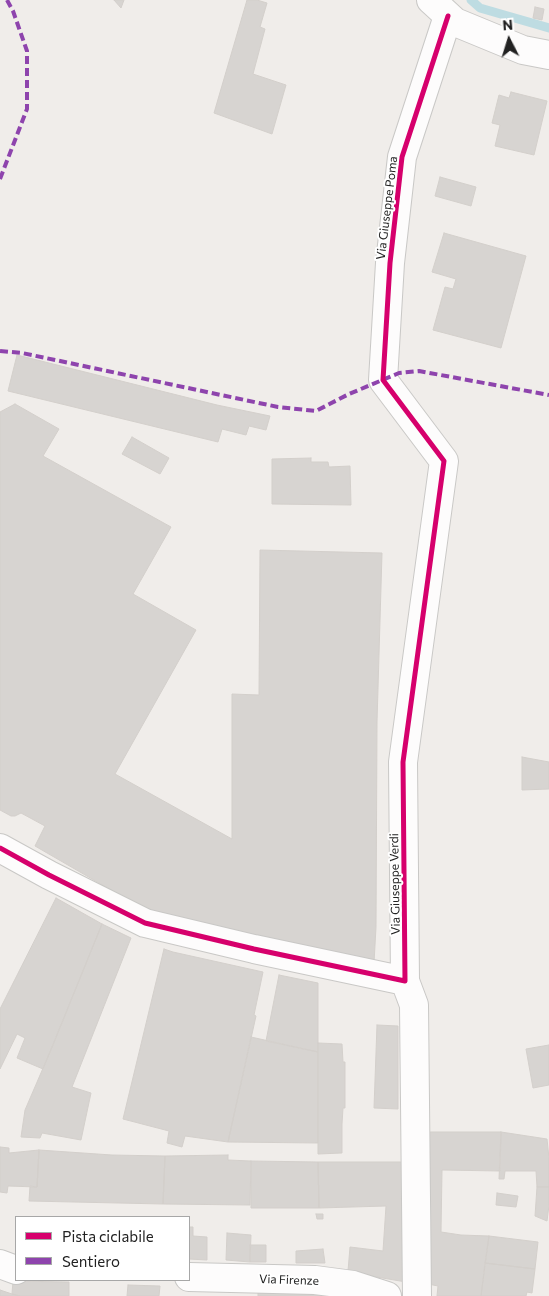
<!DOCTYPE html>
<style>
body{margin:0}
#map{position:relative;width:549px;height:1296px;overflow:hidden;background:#f0edea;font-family:Commissioner,sans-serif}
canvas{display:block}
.legend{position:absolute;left:15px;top:1216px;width:175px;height:65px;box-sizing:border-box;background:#fff;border:1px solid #a7a7a7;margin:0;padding:6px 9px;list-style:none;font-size:15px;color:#222}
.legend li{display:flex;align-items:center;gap:10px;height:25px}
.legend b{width:25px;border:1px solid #a7a7a7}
.north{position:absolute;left:484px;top:15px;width:50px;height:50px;-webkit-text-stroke:4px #fff;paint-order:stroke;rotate:355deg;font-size:14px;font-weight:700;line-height:20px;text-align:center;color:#222}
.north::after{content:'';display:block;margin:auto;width:18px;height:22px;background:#222;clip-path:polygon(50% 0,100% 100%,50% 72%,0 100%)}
</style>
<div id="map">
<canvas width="549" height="1296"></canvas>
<ul class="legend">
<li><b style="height:6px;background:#d6006c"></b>Pista ciclabile</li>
<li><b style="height:6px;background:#8e44ad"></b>Sentiero</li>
</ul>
<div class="north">N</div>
</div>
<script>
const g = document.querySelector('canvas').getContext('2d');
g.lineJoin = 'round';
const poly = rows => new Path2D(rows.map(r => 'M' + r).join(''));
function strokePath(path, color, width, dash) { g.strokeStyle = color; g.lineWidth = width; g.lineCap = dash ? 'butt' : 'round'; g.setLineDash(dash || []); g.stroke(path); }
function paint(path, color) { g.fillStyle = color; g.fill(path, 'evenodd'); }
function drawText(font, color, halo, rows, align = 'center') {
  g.font = font + ' Commissioner,sans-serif'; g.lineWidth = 4; g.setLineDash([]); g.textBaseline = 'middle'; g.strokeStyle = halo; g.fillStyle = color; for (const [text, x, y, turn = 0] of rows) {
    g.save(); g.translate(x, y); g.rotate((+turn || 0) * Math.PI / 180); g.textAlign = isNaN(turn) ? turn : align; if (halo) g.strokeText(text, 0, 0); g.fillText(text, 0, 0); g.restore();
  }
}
strokePath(poly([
 [471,0,480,8,549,28]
]), '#bedce2', 9);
const building = poly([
 [114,0,124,0,121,8,114,0],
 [247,0,257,0,267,3,260,27,265,29,253,74,286,85,272,134,214,113,247,0],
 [535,7,544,9,542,20,533,18,535,7],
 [511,92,547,101,534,155,495,146,500,125,492,123,499,95,509,98,511,92],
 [440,177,476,187,471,206,435,196,440,177],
 [444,233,526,256,501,348,433,330,445,287,453,289,456,279,432,272,444,233],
 [17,355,217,405,270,416,266,430,249,426,246,435,222,429,218,442,8,391,17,355],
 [15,404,59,429,43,456,171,527,133,594,196,630,115,774,232,839,232,694,259,695,260,550,382,553,377,722,376,927,374,963,163,920,35,846,45,826,21,813,15,816,11,816,0,810,0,412,15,404],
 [132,437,169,458,160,474,122,454,132,437],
 [311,458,311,462,328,462,329,467,350,466,351,505,272,504,272,459,311,458],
 [522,757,549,762,549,789,522,790,522,757],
 [56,898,102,924,43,1069,17,1058,25,1038,17,1034,0,1069,0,1009,56,898],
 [102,924,131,938,72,1087,91,1093,81,1140,42,1133,40,1138,21,1137,25,1110,53,1045,102,924],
 [164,949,173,952,263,972,254,1015,256,1016,228,1142,185,1136,182,1147,167,1143,169,1131,123,1119,164,949],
 [279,975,318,983,318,1052,266,1041,279,975],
 [377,1025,398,1026,398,1109,374,1108,377,1025],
 [251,1037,318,1052,318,1143,228,1142,251,1037],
 [318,1043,342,1044,343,1062,345,1062,345,1108,343,1108,342,1124,342,1153,318,1154,318,1043],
 [549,1045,549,1085,533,1088,526,1049,549,1045],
 [423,1132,501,1132,500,1171,442,1170,441,1232,461,1235,489,1236,481,1296,437,1296,438,1286,423,1283,423,1132],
 [501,1132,547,1139,549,1158,549,1187,537,1187,536,1171,505,1171,504,1179,499,1179,501,1132],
 [0,1147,9,1148,9,1153,39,1150,37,1187,8,1186,7,1193,0,1192,0,1147],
 [39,1150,112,1155,165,1156,163,1204,29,1201,30,1186,37,1187,39,1150],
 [228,1155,228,1160,251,1161,250,1205,163,1204,165,1156,228,1155],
 [402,1157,406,1282,359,1274,348,1271,350,1247,383,1251,386,1206,319,1208,318,1162,402,1162,402,1157],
 [251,1161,318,1162,319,1208,251,1208,251,1161],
 [537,1187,549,1187,549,1205,547,1221,535,1216,537,1187],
 [497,1193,518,1196,516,1207,496,1205,497,1193],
 [316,1214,323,1214,323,1219,317,1219,316,1214],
 [189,1227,193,1227,193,1236,207,1237,207,1260,189,1259,189,1227],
 [227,1233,251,1235,250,1262,226,1260,227,1233],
 [489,1236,538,1242,535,1269,485,1263,489,1236],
 [250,1245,266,1245,266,1262,250,1262,250,1245],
 [323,1249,325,1263,296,1263,296,1251,323,1249],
 [485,1263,535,1269,532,1293,527,1292,526,1296,481,1296,485,1263],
 [13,1281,69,1282,69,1296,20,1296,12,1294,13,1281],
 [128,1285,160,1286,159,1296,127,1296,128,1285],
 [0,1290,12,1294,20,1296,0,1296,0,1290],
 [258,1290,332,1294,332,1296,258,1296,258,1290]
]);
paint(building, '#d7d4d1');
strokePath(building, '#d3cfcb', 1);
const minor = poly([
 [431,0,455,22,523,50,549,55],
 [0,848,49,875,145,923,254,949,405,981,403,762,444,461,383,380,390,263,402,157,448,16],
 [405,981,414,1005,417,1296],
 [0,1264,16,1270],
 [189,1277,315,1280,353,1285,387,1296]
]);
strokePath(minor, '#c9c8c6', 30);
strokePath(minor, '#fdfcfc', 28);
strokePath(poly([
 [0,179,27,109,27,51,13,11,7,0],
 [0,351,22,353,278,407,316,411,349,394,399,373,419,371,549,395]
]), '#8e44ad', 4, [8, 4]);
strokePath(poly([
 [0,848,49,875,145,923,254,949,405,981,403,762,444,461,383,380,390,263,402,157,448,16]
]), '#d6006c', 5);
drawText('12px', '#222', '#fff', [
 ["Via Giuseppe Poma",387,208,-83],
 ["Via Giuseppe Verdi",395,884,-91],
 ["Via Firenze",289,1280,2]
]);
</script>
